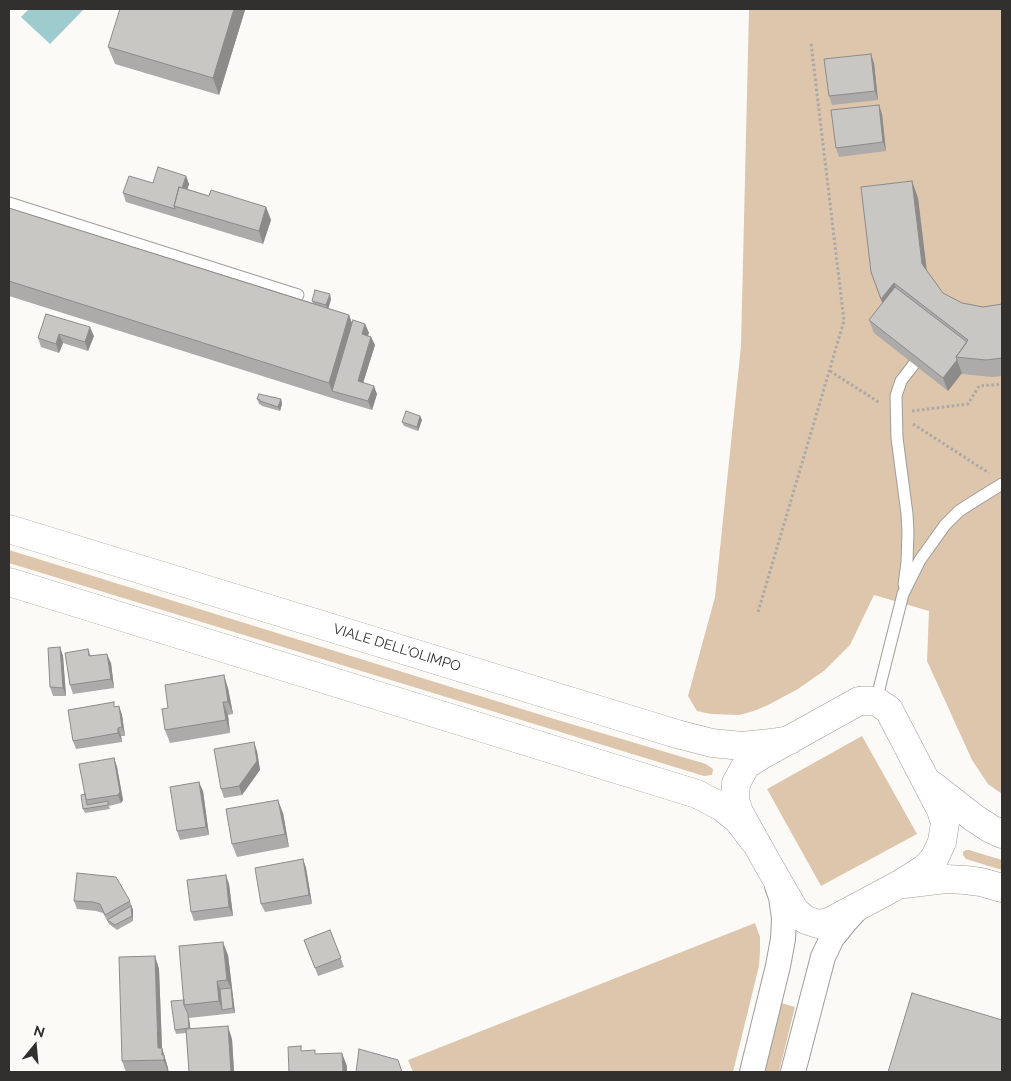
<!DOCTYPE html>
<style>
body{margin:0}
#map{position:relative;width:1011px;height:1081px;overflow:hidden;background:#fcfaf7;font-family:Raleway,sans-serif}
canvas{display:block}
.frame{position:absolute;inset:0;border:10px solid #31302f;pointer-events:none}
.north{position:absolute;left:10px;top:1021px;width:50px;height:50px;-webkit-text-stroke:4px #fff;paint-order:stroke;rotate:17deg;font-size:14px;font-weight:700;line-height:20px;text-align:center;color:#31302f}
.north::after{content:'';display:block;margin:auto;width:18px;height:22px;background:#31302f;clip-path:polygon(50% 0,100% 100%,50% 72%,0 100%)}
</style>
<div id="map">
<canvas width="1011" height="1081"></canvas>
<div class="frame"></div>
<div class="north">N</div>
</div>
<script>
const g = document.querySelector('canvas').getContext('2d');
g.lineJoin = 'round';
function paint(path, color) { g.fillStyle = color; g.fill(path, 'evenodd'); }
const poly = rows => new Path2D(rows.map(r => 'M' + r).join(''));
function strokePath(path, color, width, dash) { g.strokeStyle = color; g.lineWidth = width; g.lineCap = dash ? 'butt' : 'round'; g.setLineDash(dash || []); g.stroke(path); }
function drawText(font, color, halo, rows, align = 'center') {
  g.font = font + ' Raleway,sans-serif'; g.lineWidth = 5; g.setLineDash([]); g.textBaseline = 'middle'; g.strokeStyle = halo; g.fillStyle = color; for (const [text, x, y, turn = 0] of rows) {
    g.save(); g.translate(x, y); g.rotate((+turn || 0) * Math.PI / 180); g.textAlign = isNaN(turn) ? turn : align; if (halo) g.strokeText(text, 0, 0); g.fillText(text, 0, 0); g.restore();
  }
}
paint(poly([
 [749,9,1002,9,1002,794,988,784,972,760,927,661,929,611,874,595,850,645,825,670,798,689,768,705,754,711,739,715,711,714,697,711,688,696,715,597,741,346],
 [9,550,551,718,706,764,713,769,712,775,704,776,9,563],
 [862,736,917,834,821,886,767,789],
 [966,850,969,850,1002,860,1002,870,966,859,963,855,963,852],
 [755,923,760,937,760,951,759,966,733,1072,413,1072,408,1060],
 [781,1003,795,1007,779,1072,764,1072]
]), '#ddc6ab');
paint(poly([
 [29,9,84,9,50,44,21,17]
]), '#9ecbce');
const service = poly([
 [9,203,298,295],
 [904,585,907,562,908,532,907,514,897,438,896,396,901,381,914,364],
 [876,701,903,594,920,560,945,525,959,511,973,502,1002,484]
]);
const minor = poly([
 [752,1072,778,966,783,939,784,918,781,897,777,886],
 [793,1072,823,957,832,938,845,922,855,911]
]);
const tertiary = poly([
 [9,529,677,734,712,743,742,746,771,743,790,740],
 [9,582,697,794,722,807,738,820,754,841],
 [859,701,876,701,889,710,941,810,945,823,942,842,934,859,924,869,900,884,829,922,818,924,806,920,795,911,769,866,739,812,735,800,736,783,746,765,760,756,859,701],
 [932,785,974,818,991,829,1002,834],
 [904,884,946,879,965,880,981,882,1002,888]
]);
strokePath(service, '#9f9c9a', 13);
strokePath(minor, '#9f9c9a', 26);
strokePath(tertiary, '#9f9c9a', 29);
strokePath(poly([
 [830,371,880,403],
 [912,411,968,404,979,386,1002,384],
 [913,424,989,473],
 [758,612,844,321,811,43]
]), '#aaa9a7', 3, [2.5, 2.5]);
strokePath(service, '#fff', 11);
strokePath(minor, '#fff', 24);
strokePath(tertiary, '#fff', 28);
paint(poly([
 [245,10,219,95,115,64,108,47],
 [874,63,878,100,832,105,829,96],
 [882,114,886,151,839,157,836,148],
 [186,176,189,184,187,189,209,196,266,207,271,220,263,244,126,202,123,193,153,183],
 [912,181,918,198,927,271,943,293,962,303,983,307,1002,304,1002,376,992,377,962,374,962,373,948,391,874,333,869,320,882,303,871,272],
 [9,208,313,303,312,301,331,299,328,308,349,315,352,323,365,324,369,333,368,335,371,337,375,345,363,382,377,394,372,410,335,399,9,296],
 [46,314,94,336,88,351,63,343,59,353,41,347,38,338],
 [257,399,281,399,282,404,280,411,262,406,261,405,259,404],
 [420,416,422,420,418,431,404,426,402,422],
 [60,647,63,656,66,696,53,696,50,687],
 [88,649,91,656,111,663,114,688,73,694,70,685],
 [228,688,233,714,228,715,230,733,170,743,165,730,168,708],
 [119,706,122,715,125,736,121,736,122,742,76,749,73,741,115,707],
 [257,751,260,770,242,795,224,798,221,789],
 [114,758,117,767,123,800,121,803,109,806,110,809,85,813,83,809,85,794],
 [203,791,209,835,180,840,177,831],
 [283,813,289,847,237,857,232,844],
 [303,859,306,868,312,904,265,912,261,904],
 [229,884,233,916,194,921,191,912],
 [74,901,130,901,133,910,133,921,117,930,109,924,103,913,96,911,77,909],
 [330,930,344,967,318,976,304,940],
 [228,955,235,1013,189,1018,190,1029,232,1039,234,1072,189,1072,186,1033,176,1034,175,1030,184,1000],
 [155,956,159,969,162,1048,168,1068,169,1072,126,1072,122,1061]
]), '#adaba9');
paint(poly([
 [234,9,245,9,245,10,219,95,213,78],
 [871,54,874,63,878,100,875,91],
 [879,105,882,114,886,151,883,142],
 [186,176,189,184,182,208,176,206],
 [912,181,918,198,928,281,922,264],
 [266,207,271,220,263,244,259,231],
 [894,283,900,300,887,316,881,299],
 [330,294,331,299,328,310,326,305],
 [349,315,355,332,332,391,329,383],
 [365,324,369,333,365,342,362,334],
 [90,327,94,336,88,351,85,342],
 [59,334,63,343,59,353,56,344],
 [371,337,375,345,361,390,358,381],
 [957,360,962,373,948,391,943,378],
 [374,386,377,394,372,410,368,401],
 [281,399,282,404,280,411,278,407],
 [420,416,422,420,418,431,417,427],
 [60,647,63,656,66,696,63,688],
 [107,654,111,663,114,688,111,679],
 [224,675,228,688,233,714,228,702],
 [223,702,228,715,230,733,226,720],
 [119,706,122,715,125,736,122,727],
 [118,728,121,736,122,742,118,733],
 [254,742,257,751,260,770,242,795,239,786],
 [114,758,117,767,123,800,121,803,118,795],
 [199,782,203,791,209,835,206,827],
 [278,800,283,813,289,847,285,834],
 [303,859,306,868,312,904,309,895],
 [226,875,229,884,233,916,229,907],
 [131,906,133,910,133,921,132,916],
 [223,942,228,955,235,1013,233,1008,231,988,227,980],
 [155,956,159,969,162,1048,168,1068,168,1072,162,1056,162,1061,158,1048],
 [217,981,222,994,222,1010,219,1001],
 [188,1014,189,1018,191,1033,189,1028],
 [228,1026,232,1039,234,1072,231,1072],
 [342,1053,347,1066,347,1072,343,1072]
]), '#8d8b89');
const building = poly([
 [120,9,234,9,213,78,108,47,120,9],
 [871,54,875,91,829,96,824,59,871,54],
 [879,105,883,142,836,148,831,110,879,105],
 [158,167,186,176,182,188,179,187,174,206,175,209,123,193,129,176,153,183,158,167],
 [912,181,922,264,943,293,962,303,983,307,1002,304,1002,358,986,360,956,357,968,340,894,283,881,299,871,272,861,187,912,181],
 [179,187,209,196,211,190,266,207,259,231,174,206,179,187],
 [9,208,349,315,329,383,9,281,9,208],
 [895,287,967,342,956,357,957,360,943,378,869,320,895,287],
 [315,290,330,294,326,305,312,301,315,290],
 [46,314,90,327,85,342,59,334,56,344,38,338,46,314],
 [353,320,365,324,362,334,371,337,358,381,374,386,368,401,332,391,353,320],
 [259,394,281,399,278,407,260,401,260,400,257,399,259,394],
 [406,411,420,416,417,427,402,422,406,411],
 [60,647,63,688,50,687,48,648,60,647],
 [88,649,89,656,107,654,111,679,70,685,65,653,88,649],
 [224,675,228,702,223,702,226,720,165,730,162,709,168,708,165,685,224,675],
 [114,702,114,707,119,706,122,727,118,728,118,733,73,741,68,710,114,702],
 [254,742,257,761,239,786,221,789,214,749,254,742],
 [114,758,120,792,118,795,86,800,79,764,114,758],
 [199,782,206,827,177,831,170,787,199,782],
 [85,794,87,805,108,801,108,805,83,809,81,795,85,794],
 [278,800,285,834,232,844,226,809,278,800],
 [303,859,309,895,261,904,255,868,303,859],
 [77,873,116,877,130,901,105,915,100,904,93,902,74,901,77,873],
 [226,875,229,907,191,912,187,880,226,875],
 [131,906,132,916,115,925,107,920,131,906],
 [330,930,341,958,315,968,304,940,330,930],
 [223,942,227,980,217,981,219,1001,184,1005,179,946,223,942],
 [155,956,158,1048,162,1048,162,1055,164,1055,164,1060,122,1061,119,957,155,956],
 [231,988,233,1008,222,1010,220,989,231,988],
 [912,993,1002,1020,1002,1072,888,1072,912,993],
 [184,1000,184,1005,188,1014,189,1028,175,1030,171,1001,184,1000],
 [228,1026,231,1072,189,1072,186,1029,228,1026],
 [301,1046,301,1051,315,1050,315,1054,342,1053,343,1072,289,1072,288,1047,301,1046],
 [359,1049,398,1060,402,1072,356,1072,359,1049]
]);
paint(building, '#c9c7c4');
strokePath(building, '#8d8b89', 1);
drawText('14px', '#31302f', '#fff', [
 ["VIALE DELL'OLIMPO",397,648,17]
]);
</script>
